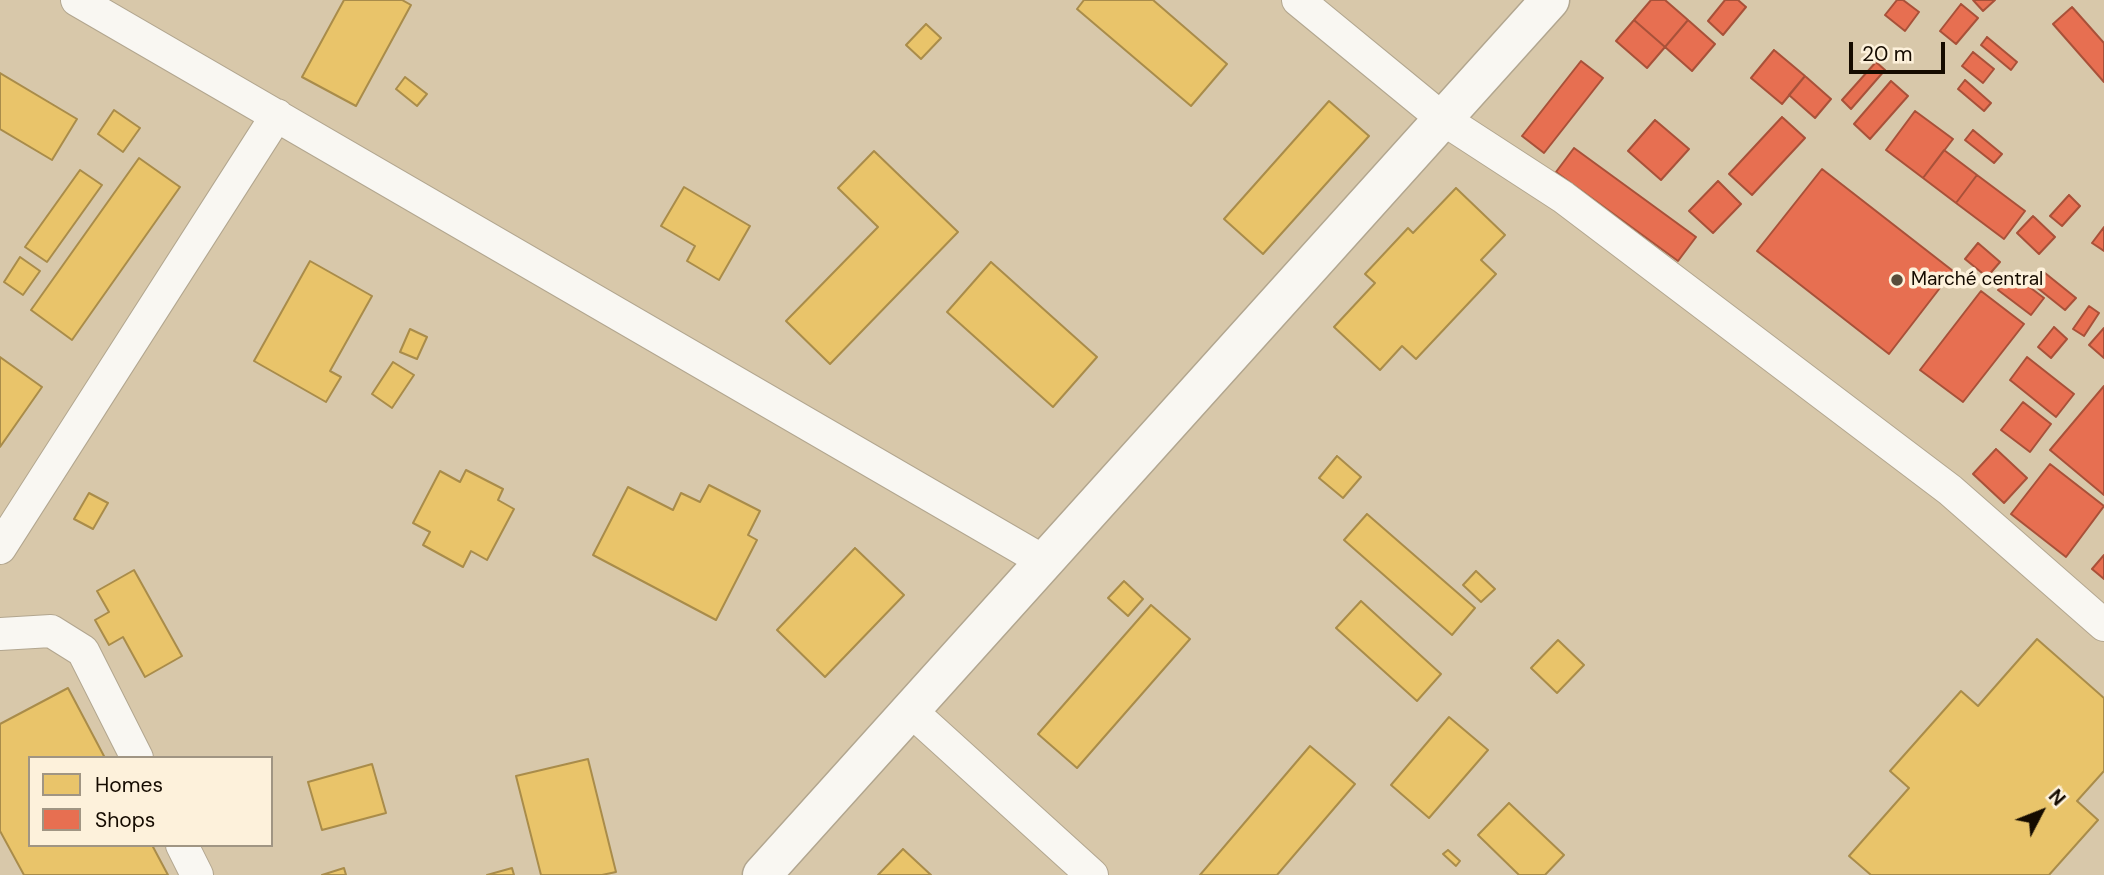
<!DOCTYPE html>
<meta charset="utf-8">
<style>
body{margin:0}
#map{position:relative;width:2104px;height:875px;overflow:hidden;background:#d8c8aa;font-family:"DM Sans",sans-serif}
canvas{display:block}
.legend{position:absolute;left:28px;top:756px;width:245px;height:91px;box-sizing:border-box;background:#fdf1db;border:2px solid #a09583;margin:0;padding:9px 12px;list-style:none;font-size:21px;color:#150b00}
.legend li{display:flex;align-items:center;gap:14px;height:35px}
.legend b{width:35px;border:2px solid #a09583}
.north{position:absolute;left:2006px;top:777px;width:70px;height:70px;-webkit-text-stroke:5px #fdf1db;paint-order:stroke;rotate:48deg;font-size:19px;font-weight:700;line-height:28px;text-align:center;color:#150b00}
.north::after{content:'';display:block;margin:auto;width:24px;height:32px;background:#150b00;clip-path:polygon(50% 0,100% 100%,50% 72%,0 100%)}
.scale{position:absolute;left:1849px;top:42px;width:96px;height:32px;box-sizing:border-box;border:4px solid #150b00;border-top:0;padding-left:9px;font-size:21px;line-height:24px;white-space:nowrap;color:#150b00;-webkit-text-stroke:5px #fdf1db;paint-order:stroke}
</style>
<div id="map">
<canvas width="2104" height="875"></canvas>
<ul class="legend">
<li><b style="height:19px;background:#e9c46a"></b>Homes</li>
<li><b style="height:19px;background:#e76f51"></b>Shops</li>
</ul>
<div class="north">N</div>
<div class="scale">20 m</div>
</div>
<script>
const g = document.querySelector('canvas').getContext('2d');
g.lineJoin = 'round';
function paint(path, color) { g.fillStyle = color; g.fill(path, 'evenodd'); }
const poly = rows => new Path2D(rows.map(r => 'M' + r).join(''));
function strokePath(path, color, width, dash) { g.strokeStyle = color; g.lineWidth = width; g.lineCap = dash ? 'butt' : 'round'; g.setLineDash(dash || []); g.stroke(path); }
function drawText(font, color, halo, rows, align = 'center') {
  g.font = font + ' "DM Sans",sans-serif'; g.lineWidth = 7; g.setLineDash([]); g.textBaseline = 'middle'; g.strokeStyle = halo; g.fillStyle = color; for (const [text, x, y, turn = 0] of rows) {
    g.save(); g.translate(x, y); g.rotate((+turn || 0) * Math.PI / 180); g.textAlign = isNaN(turn) ? turn : align; if (halo) g.strokeText(text, 0, 0); g.fillText(text, 0, 0); g.restore();
  }
}
const homes = poly([
 [344,0,402,0,411,5,356,106,302,77,344,0],
 [1084,0,1153,0,1227,64,1191,106,1077,9,1084,0],
 [926,24,941,38,921,59,906,45,926,24],
 [0,73,77,119,52,160,0,129,0,73],
 [405,77,427,94,417,106,396,89,405,77],
 [1329,101,1369,136,1263,254,1224,219,1329,101],
 [114,110,140,128,123,152,98,134,114,110],
 [874,151,958,232,830,364,786,321,878,227,838,188,874,151],
 [139,158,180,187,72,340,31,310,139,158],
 [80,170,102,185,47,262,25,247,80,170],
 [684,187,750,226,719,280,687,261,695,246,661,226,684,187],
 [1456,188,1505,235,1481,260,1496,274,1416,359,1402,346,1380,370,1334,327,1375,283,1365,274,1408,228,1413,233,1456,188],
 [20,257,40,271,23,295,4,282,20,257],
 [310,261,372,296,330,371,341,377,326,402,254,361,310,261],
 [991,262,1097,357,1053,407,947,312,991,262],
 [410,329,427,337,417,359,400,352,410,329],
 [0,357,42,387,0,447,0,357],
 [393,362,414,375,392,408,372,394,393,362],
 [1337,456,1361,477,1343,498,1319,478,1337,456],
 [466,470,503,489,498,500,514,509,487,560,471,551,463,567,423,545,430,532,413,523,440,471,460,482,466,470],
 [709,485,760,511,748,535,757,540,716,620,593,555,628,487,673,510,681,493,700,502,709,485],
 [89,493,108,503,93,529,74,519,89,493],
 [1367,514,1475,608,1452,635,1344,540,1367,514],
 [855,548,904,595,825,677,777,630,855,548],
 [134,570,182,656,145,677,123,637,109,645,95,620,109,612,97,591,134,570],
 [1476,571,1495,589,1481,602,1463,585,1476,571],
 [1124,581,1143,599,1128,616,1108,598,1124,581],
 [1361,601,1441,674,1417,701,1336,628,1361,601],
 [1151,605,1190,639,1077,768,1038,734,1151,605],
 [2037,639,2104,698,2104,771,2077,801,2098,820,2049,875,1871,875,1849,856,1909,788,1890,771,1961,691,1978,706,2037,639],
 [1558,640,1584,665,1557,693,1531,668,1558,640],
 [68,688,105,758,30,758,30,845,152,845,168,875,24,875,0,831,0,724,68,688],
 [1449,717,1488,750,1429,818,1391,785,1449,717],
 [1310,746,1355,784,1277,875,1200,875,1310,746],
 [588,759,616,872,602,875,541,875,516,776,588,759],
 [372,764,386,813,322,830,308,782,372,764],
 [1509,803,1564,855,1545,875,1519,875,1478,835,1509,803],
 [903,849,931,875,878,875,903,849],
 [1448,850,1460,861,1456,866,1443,854,1448,850],
 [344,868,346,875,322,875,344,868],
 [512,868,514,875,487,875,512,868]
]);
paint(homes, '#e9c46a');
strokePath(homes, '#a98c4a', 2);
const shops = poly([
 [1651,0,1665,0,1688,20,1665,47,1634,20,1651,0],
 [1725,0,1738,0,1746,7,1723,35,1708,21,1725,0],
 [1897,0,1903,0,1919,12,1905,31,1885,15,1897,0],
 [1973,0,1995,0,1983,11,1973,0],
 [1961,4,1978,18,1956,44,1940,31,1961,4],
 [2072,7,2104,43,2104,82,2053,24,2072,7],
 [1634,20,1665,47,1647,68,1616,41,1634,20],
 [1688,20,1715,44,1692,71,1665,47,1688,20],
 [1987,37,2017,62,2011,70,1981,45,1987,37],
 [1774,50,1805,76,1782,104,1751,78,1774,50],
 [1973,52,1994,69,1983,83,1962,66,1973,52],
 [1581,61,1603,78,1544,153,1522,136,1581,61],
 [1876,62,1885,70,1851,109,1842,100,1876,62],
 [1805,76,1831,99,1815,118,1789,95,1805,76],
 [1965,80,1991,103,1984,111,1958,89,1965,80],
 [1891,81,1908,96,1870,139,1854,124,1891,81],
 [1915,111,1953,139,1923,178,1886,150,1915,111],
 [1782,117,1805,138,1752,195,1729,174,1782,117],
 [1655,120,1689,149,1661,180,1628,151,1655,120],
 [1973,130,2002,154,1994,163,1965,140,1973,130],
 [1574,148,1696,237,1678,261,1556,172,1574,148],
 [1944,150,1977,175,1956,203,1923,178,1944,150],
 [1822,169,1953,271,1889,354,1757,251,1822,169],
 [1977,175,2025,211,2004,239,1956,203,1977,175],
 [1718,181,1741,204,1713,233,1689,211,1718,181],
 [2069,195,2080,206,2062,226,2050,216,2069,195],
 [2033,216,2055,237,2039,254,2017,233,2033,216],
 [2104,227,2104,251,2092,243,2104,227],
 [1978,243,2000,262,1987,277,1965,259,1978,243],
 [2011,273,2044,298,2031,315,1998,290,2011,273],
 [2045,273,2076,298,2065,310,2035,286,2045,273],
 [1981,291,2024,324,1963,402,1920,370,1981,291],
 [2089,306,2099,313,2084,336,2073,329,2089,306],
 [2054,327,2067,339,2051,358,2038,347,2054,327],
 [2104,328,2104,358,2089,345,2104,328],
 [2027,357,2074,394,2056,417,2010,380,2027,357],
 [2104,386,2104,495,2050,450,2104,386],
 [2023,402,2051,424,2030,452,2001,430,2023,402],
 [1996,449,2027,478,2004,503,1973,474,1996,449],
 [2050,464,2104,506,2066,557,2011,514,2050,464],
 [2104,555,2104,579,2092,569,2104,555]
]);
paint(shops, '#e76f51');
strokePath(shops, '#a85139', 2);
const street = poly([
 [77,0,1045,562],
 [1298,0,1443,119,1563,197,1950,490,2104,625],
 [0,548,277,115],
 [0,634,51,631,83,651,137,758],
 [910,710,1092,875],
 [182,845,197,875]
]);
const secondary = poly([
 [762,875,1550,0]
]);
strokePath(street, '#b2a68f', 34);
strokePath(secondary, '#b2a68f', 41);
strokePath(street, '#f9f7f2', 32);
strokePath(secondary, '#f9f7f2', 38);
for (const [x, y, r, color] of [
 [1897,280,7,"#594d3b"]
]) { const dot = new Path2D(); dot.arc(x, y, r, 0, 2 * Math.PI); g.fillStyle = color; g.fill(dot); strokePath(dot, '#fdf1db', 2.5); }
drawText('19px', '#150b00', '#fdf1db', [
 ["Marché central",1911,280]
], 'left');
</script>
